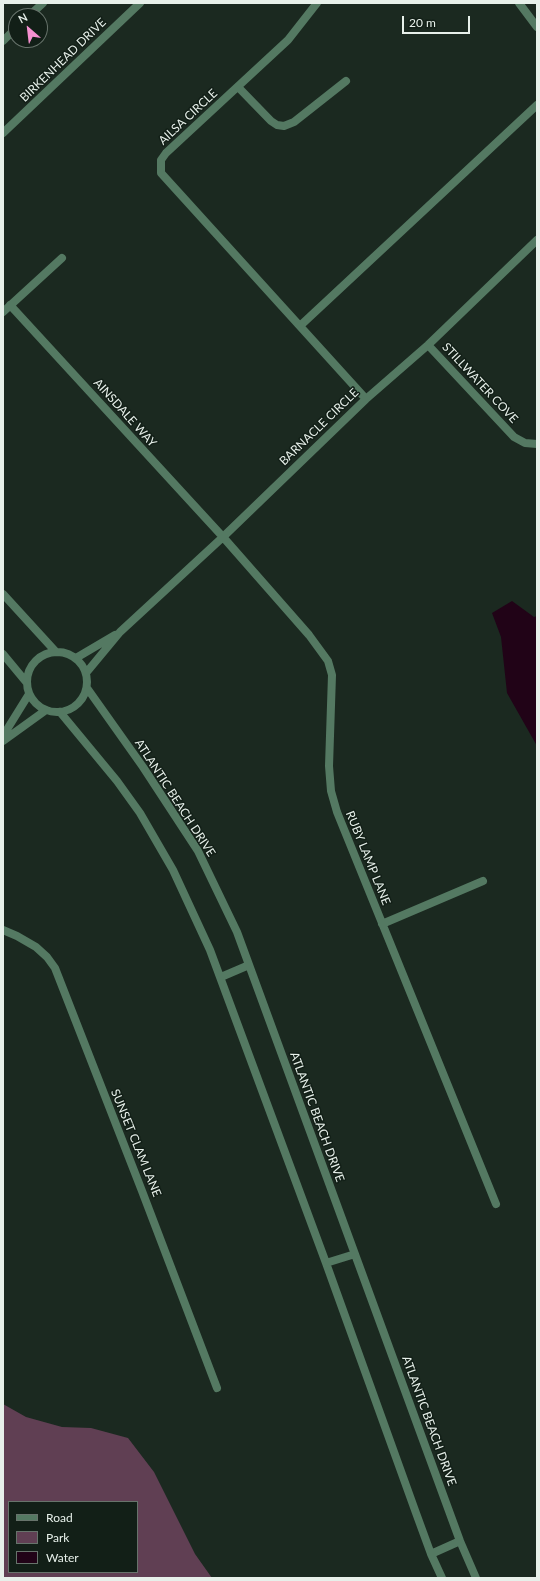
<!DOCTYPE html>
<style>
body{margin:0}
#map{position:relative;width:540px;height:1581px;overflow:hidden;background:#1b2920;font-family:Lato,sans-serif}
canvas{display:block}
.frame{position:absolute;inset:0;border:4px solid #e7f0ea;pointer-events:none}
.legend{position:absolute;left:8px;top:1501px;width:130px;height:72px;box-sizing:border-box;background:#121f17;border:1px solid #67736b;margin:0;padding:5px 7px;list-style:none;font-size:12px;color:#e7f0ea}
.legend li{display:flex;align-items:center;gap:8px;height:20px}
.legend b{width:20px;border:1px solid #67736b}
.north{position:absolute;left:8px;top:8px;width:40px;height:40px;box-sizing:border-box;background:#121f17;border:1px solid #67736b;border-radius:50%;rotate:332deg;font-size:11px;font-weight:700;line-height:16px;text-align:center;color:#e7f0ea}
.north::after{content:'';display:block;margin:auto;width:14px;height:18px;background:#f690d0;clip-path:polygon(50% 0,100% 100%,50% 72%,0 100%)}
.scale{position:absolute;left:402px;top:16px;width:68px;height:18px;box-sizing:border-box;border:2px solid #e7f0ea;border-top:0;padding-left:5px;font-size:12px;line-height:14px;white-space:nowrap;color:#e7f0ea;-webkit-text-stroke:3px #121f17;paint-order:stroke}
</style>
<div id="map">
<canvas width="540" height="1581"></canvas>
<div class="frame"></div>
<ul class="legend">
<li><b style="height:5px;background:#547962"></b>Road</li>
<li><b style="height:11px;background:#603f53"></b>Park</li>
<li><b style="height:11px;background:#210317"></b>Water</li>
</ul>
<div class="north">N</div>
<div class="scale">20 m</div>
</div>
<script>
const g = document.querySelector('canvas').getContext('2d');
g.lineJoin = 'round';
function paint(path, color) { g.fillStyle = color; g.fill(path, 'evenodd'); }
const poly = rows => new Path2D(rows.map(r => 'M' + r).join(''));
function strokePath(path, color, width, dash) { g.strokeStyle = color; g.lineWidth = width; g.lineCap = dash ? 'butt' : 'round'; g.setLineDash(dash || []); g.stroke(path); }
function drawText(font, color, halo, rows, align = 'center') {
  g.font = font + ' Lato,sans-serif'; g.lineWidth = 3; g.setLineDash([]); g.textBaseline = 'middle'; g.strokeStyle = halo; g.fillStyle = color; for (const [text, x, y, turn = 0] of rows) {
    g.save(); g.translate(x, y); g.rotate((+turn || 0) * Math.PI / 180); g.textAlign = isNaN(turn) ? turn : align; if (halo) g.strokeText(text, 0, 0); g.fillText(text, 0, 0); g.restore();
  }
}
paint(poly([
 [3,1404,26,1417,62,1427,91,1428,128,1438,154,1472,195,1554,212,1578,3,1578],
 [9,1502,137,1502,137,1572,9,1572]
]), '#603f53');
paint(poly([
 [512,601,534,617,537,616,537,746,507,693,501,637,492,613]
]), '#210317');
strokePath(poly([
 [317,3,288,40,166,153,161,160,161,173,366,399],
 [519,3,537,27],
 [29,16,43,3],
 [3,41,16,28],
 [238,87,271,121,277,125,284,126,294,122,346,81],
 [3,133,140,3],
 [10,305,223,537,309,635,328,661,332,675,329,766,331,791,337,812,496,1204],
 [3,312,62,258],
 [301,325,537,105],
 [428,345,514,437,525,443,537,444],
 [3,594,56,652],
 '27 682a30 30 0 1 1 60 0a30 30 0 1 1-60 0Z',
 [3,654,27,683],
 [76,658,115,635],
 [86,673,120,632,223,537,366,399,428,345,537,240],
 [87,688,143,767,198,851,237,932,460,1541,476,1578],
 [60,712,117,781,140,813,173,870,210,950,326,1263,416,1513,431,1554,442,1578],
 [3,736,29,694],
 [3,741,46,710],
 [382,924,483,881],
 [3,930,17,936,36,947,47,957,55,968,142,1191,217,1388],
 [221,977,249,965],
 [326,1263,355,1254],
 [431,1554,460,1541]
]), '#547962', 8);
drawText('12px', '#e7f0ea', '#121f17', [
 ["BIRKENHEAD DRIVE",63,60,-44],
 ["AILSA CIRCLE",188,117,-43],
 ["STILLWATER COVE",480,383,47],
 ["AINSDALE WAY",125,413,48],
 ["BARNACLE CIRCLE",319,427,-44],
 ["ATLANTIC BEACH DRIVE",175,798,57],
 ["RUBY LAMP LANE",368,858,68],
 ["ATLANTIC BEACH DRIVE",317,1117,70],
 ["SUNSET CLAM LANE",136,1143,68],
 ["ATLANTIC BEACH DRIVE",429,1421,70]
]);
</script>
